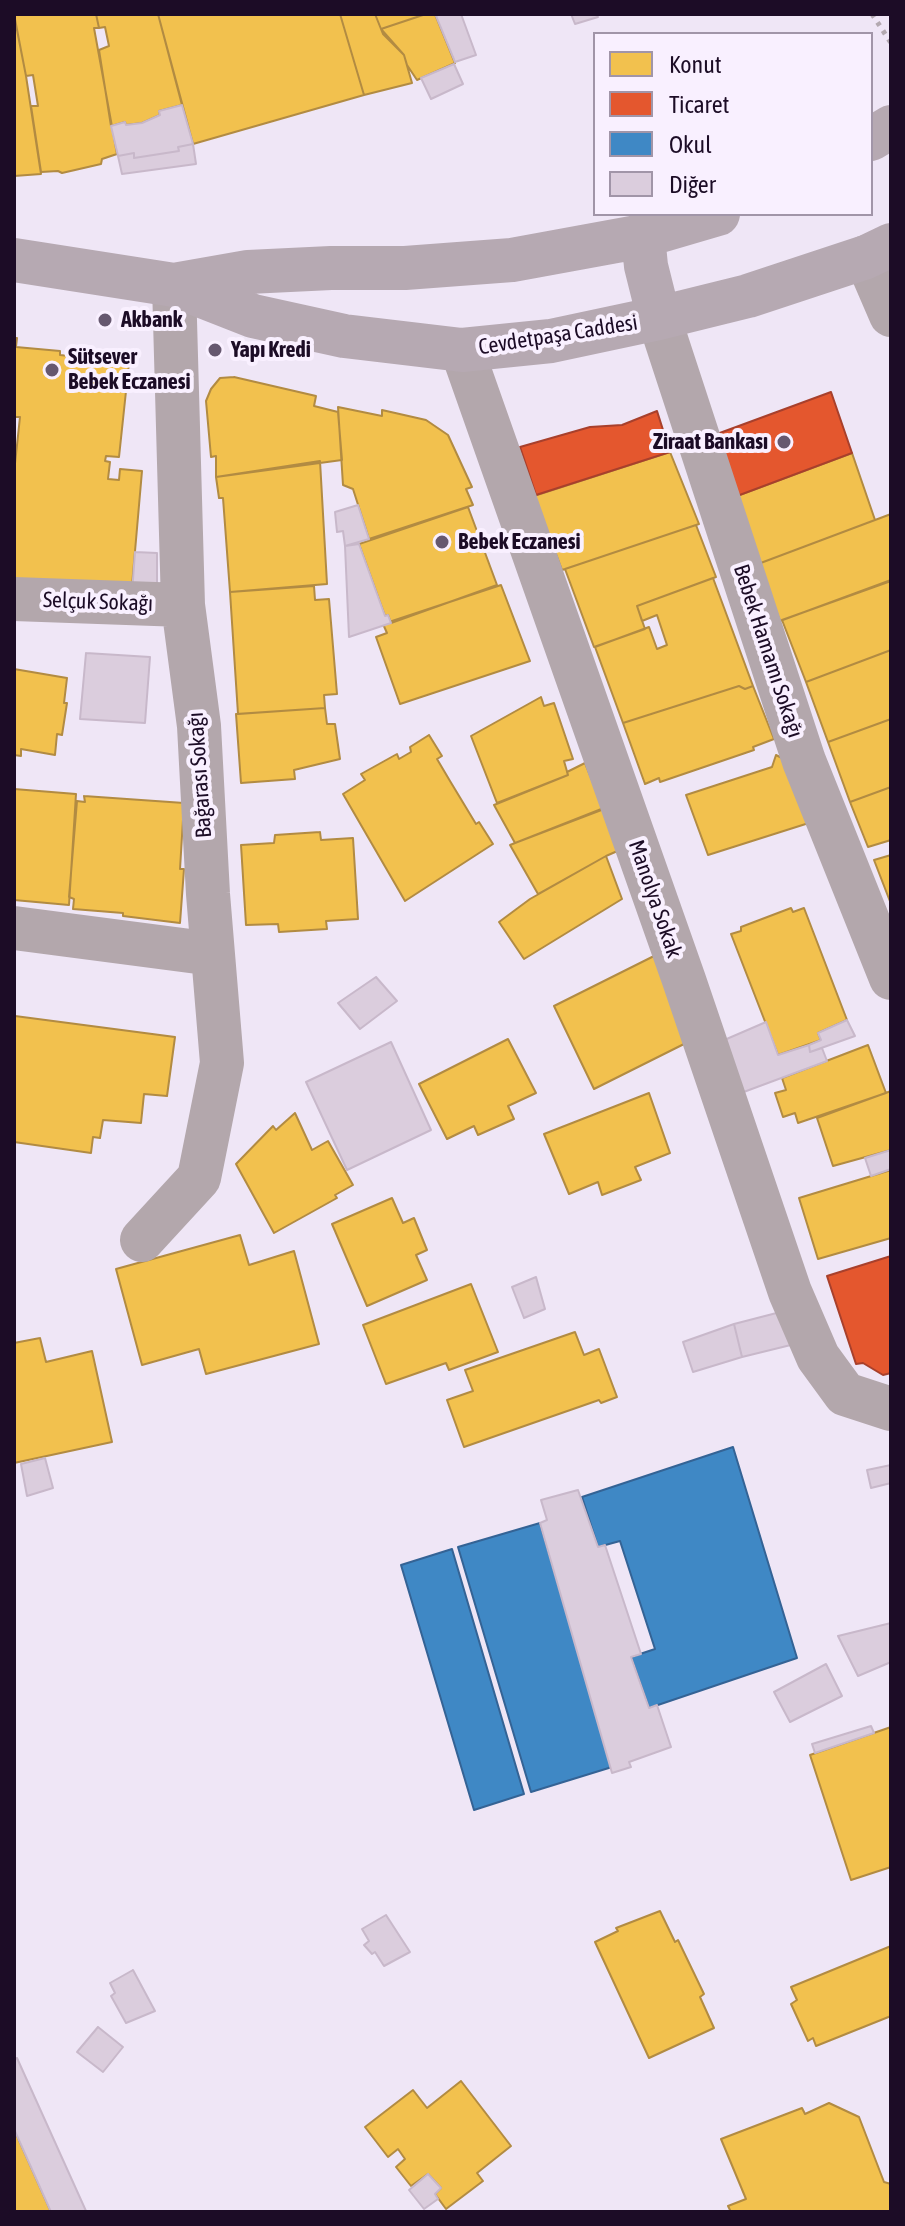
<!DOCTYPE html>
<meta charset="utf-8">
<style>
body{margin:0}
#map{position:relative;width:905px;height:2226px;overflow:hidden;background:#efe6f6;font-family:"Asap Condensed",sans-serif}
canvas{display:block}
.frame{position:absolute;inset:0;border:16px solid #1c0c26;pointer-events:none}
.legend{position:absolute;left:593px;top:32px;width:280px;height:184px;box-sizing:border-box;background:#f9f0ff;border:2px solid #a195a8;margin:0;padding:10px 14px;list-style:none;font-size:24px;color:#1c0c26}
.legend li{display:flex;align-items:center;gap:16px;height:40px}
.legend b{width:40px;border:2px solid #a195a8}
</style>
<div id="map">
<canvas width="905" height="2226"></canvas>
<div class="frame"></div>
<ul class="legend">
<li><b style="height:22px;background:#f2c14e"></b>Konut</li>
<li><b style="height:22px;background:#e4572e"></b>Ticaret</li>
<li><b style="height:22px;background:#3f88c5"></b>Okul</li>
<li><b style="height:22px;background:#dbcddd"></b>Diğer</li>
</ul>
</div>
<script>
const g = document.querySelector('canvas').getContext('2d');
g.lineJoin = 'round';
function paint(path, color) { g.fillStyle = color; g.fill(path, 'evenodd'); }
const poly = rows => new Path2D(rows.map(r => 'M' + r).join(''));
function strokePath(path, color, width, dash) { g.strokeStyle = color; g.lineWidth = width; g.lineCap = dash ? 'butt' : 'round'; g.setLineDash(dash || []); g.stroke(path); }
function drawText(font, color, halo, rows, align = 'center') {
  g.font = font + ' "Asap Condensed",sans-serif'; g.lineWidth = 8; g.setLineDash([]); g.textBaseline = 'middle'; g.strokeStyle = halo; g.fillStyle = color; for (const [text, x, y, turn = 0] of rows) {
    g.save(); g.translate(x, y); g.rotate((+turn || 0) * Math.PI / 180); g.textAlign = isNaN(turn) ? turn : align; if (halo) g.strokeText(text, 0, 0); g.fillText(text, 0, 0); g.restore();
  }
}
const homes = poly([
 [14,14,96,14,99,28,94,28,117,154,102,159,101,164,62,173,58,171,41,172,31,106,38,106,33,75,26,76,14,14],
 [96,14,158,14,182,105,159,111,160,115,142,123,126,125,125,122,111,126,99,50,109,46,105,27,99,28,96,14],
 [158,14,340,14,364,95,193,144,158,14],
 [340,14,375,14,383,34,404,55,412,83,364,95,340,14],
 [375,14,426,14,381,29,375,14],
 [426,14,435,14,455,63,417,80,407,65,404,55,381,29,426,14],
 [14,30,17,30,26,76,41,174,14,176,14,30],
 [14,338,17,338,16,347,60,351,60,355,129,363,119,457,106,456,105,461,110,462,108,479,119,480,120,469,142,471,131,597,14,586,14,473,20,417,14,417,14,338],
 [234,377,316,396,314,406,338,412,342,460,216,477,216,456,211,457,206,401,211,389,220,378,234,377],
 [338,407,382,416,382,410,426,420,448,435,472,487,466,489,473,505,369,539,353,489,343,485,338,407],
 [670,452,699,524,562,570,534,496,670,452],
 [852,453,875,520,758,564,737,496,852,453],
 [320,461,327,584,230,592,223,498,219,498,216,477,320,461],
 [468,507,497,585,391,623,388,615,385,616,359,544,468,507],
 [891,514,891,580,780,621,758,564,891,514],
 [696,525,716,577,637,606,645,629,594,647,565,569,696,525],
 [713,578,753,686,745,689,739,686,623,723,595,647,649,627,657,649,667,645,657,615,642,621,637,606,713,578],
 [891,581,891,650,806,682,782,620,891,581],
 [501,585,530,661,400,704,376,637,387,633,383,624,501,585],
 [314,586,315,600,329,599,337,694,324,695,325,708,238,714,230,592,314,586],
 [891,650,891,719,828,742,806,682,891,650],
 [14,669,67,678,64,703,67,703,62,735,57,734,55,755,21,749,21,756,14,755,14,669],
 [739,686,745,689,753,686,774,739,753,747,754,750,660,782,659,778,645,784,623,723,739,686],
 [541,697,544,706,554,703,573,759,564,761,568,775,497,803,471,736,541,697],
 [325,708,327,724,335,724,340,759,294,770,295,779,241,783,236,714,325,708],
 [891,719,891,787,850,802,828,742,891,719],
 [429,735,442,756,437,759,450,781,476,824,479,822,493,844,405,901,343,794,365,780,361,774,397,754,399,759,411,752,410,747,429,735],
 [776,755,803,769,812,822,708,855,686,795,772,767,776,755],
 [585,763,604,809,515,843,494,805,568,775,567,772,585,763],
 [891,787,891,840,868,847,850,802,891,787],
 [14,789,76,794,69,905,14,900,14,789],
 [84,796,184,803,180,869,184,869,180,923,123,916,123,913,73,909,74,899,69,897,77,801,85,802,84,796],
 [614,804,629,846,606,856,538,894,510,845,614,804],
 [320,832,321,840,353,838,358,919,326,921,327,929,279,932,278,924,246,925,241,845,274,843,275,835,320,832],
 [891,855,891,904,874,860,891,855],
 [606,856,622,899,524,959,499,922,530,899,606,856],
 [791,908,793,912,804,908,847,1020,818,1033,821,1040,778,1055,731,934,741,931,741,927,791,908],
 [670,948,694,1039,594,1089,554,1006,670,948],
 [15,1016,175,1037,167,1096,144,1094,141,1123,103,1120,100,1138,93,1137,91,1153,14,1142,15,1016],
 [508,1039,536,1093,508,1106,514,1119,478,1135,474,1126,447,1139,419,1084,508,1039],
 [868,1045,886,1093,798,1123,795,1113,783,1117,775,1093,786,1090,782,1078,868,1045],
 [891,1091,891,1150,833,1166,817,1118,891,1091],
 [649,1093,670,1153,635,1167,641,1180,602,1195,598,1182,569,1194,544,1134,649,1093],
 [295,1113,312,1150,328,1141,353,1185,335,1195,337,1198,274,1233,236,1164,273,1126,276,1130,295,1113],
 [891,1170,891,1238,818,1259,799,1198,891,1170],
 [392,1198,403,1223,414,1218,427,1250,416,1255,427,1280,367,1306,332,1224,392,1198],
 [240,1235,249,1265,294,1251,319,1344,206,1374,199,1349,142,1365,116,1269,240,1235],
 [471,1284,498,1352,449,1370,446,1363,386,1384,363,1325,471,1284],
 [575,1332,584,1355,599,1349,617,1397,601,1403,599,1400,464,1447,447,1400,473,1391,465,1370,575,1332],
 [40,1338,46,1362,92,1351,112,1442,14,1463,14,1343,40,1338],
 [891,1727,891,1867,851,1880,810,1755,891,1727],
 [660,1911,675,1942,678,1940,704,1994,700,1997,714,2028,649,2058,595,1942,618,1931,616,1928,660,1911],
 [891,1946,891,2016,816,2046,813,2038,808,2041,791,2004,797,2000,791,1987,891,1946],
 [461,2081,511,2146,477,2173,483,2181,446,2209,435,2194,441,2188,428,2174,411,2186,396,2167,405,2159,398,2149,388,2157,365,2127,413,2090,427,2108,461,2081],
 [829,2103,859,2117,884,2182,891,2184,891,2212,731,2212,728,2206,746,2199,721,2139,802,2108,805,2114,829,2103],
 [14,2129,51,2212,14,2212,14,2129]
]);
paint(homes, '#f2c14e');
strokePath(homes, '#b28b42', 2);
const shops = poly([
 [831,392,852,453,737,496,717,434,831,392],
 [657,411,670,452,536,495,520,447,590,427,622,425,657,411],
 [891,1256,891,1373,883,1375,863,1363,856,1364,827,1276,891,1256]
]);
paint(shops, '#e4572e');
strokePath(shops, '#a8402c', 2);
const schools = poly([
 [733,1447,797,1658,649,1708,631,1657,655,1649,620,1541,598,1547,582,1497,733,1447],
 [540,1523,612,1767,531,1792,458,1547,540,1523],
 [452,1549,524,1794,474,1810,401,1565,452,1549]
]);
paint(schools, '#3f88c5');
strokePath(schools, '#346395', 2);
const building = poly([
 [440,14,461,14,476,55,455,62,436,16,440,14],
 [571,14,596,14,598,17,575,24,571,14],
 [454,64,463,84,431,99,421,78,454,64],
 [182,105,193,144,178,147,179,151,134,158,134,153,118,156,111,126,125,122,126,125,142,123,160,115,159,111,182,105],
 [193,144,196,164,122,174,118,156,134,153,134,158,179,151,178,147,193,144],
 [358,505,369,539,345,546,343,531,337,532,335,512,358,505],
 [359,544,385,616,388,615,391,623,349,637,345,546,359,544],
 [135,552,157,553,157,594,132,593,135,552],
 [86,653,150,657,145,723,80,719,86,653],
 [376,977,397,1001,360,1029,338,1003,376,977],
 [847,1020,855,1036,810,1052,809,1045,821,1040,818,1033,847,1020],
 [766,1022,778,1055,809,1045,810,1052,822,1048,827,1061,741,1093,722,1041,766,1022],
 [391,1042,431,1130,347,1170,306,1082,391,1042],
 [891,1150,891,1169,871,1176,865,1158,891,1150],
 [536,1277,545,1309,524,1318,512,1287,536,1277],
 [792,1309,803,1342,742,1357,734,1324,792,1309],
 [734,1324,742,1357,693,1372,683,1342,734,1324],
 [45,1458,53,1488,27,1496,21,1464,45,1458],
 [891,1465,891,1483,871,1488,867,1470,891,1465],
 [578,1490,598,1547,605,1545,641,1654,631,1657,649,1708,657,1705,671,1747,629,1762,631,1767,612,1773,540,1523,547,1520,541,1500,578,1490],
 [891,1623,891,1662,858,1676,838,1636,891,1623],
 [826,1664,842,1696,790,1722,774,1692,826,1664],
 [871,1726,874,1733,815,1753,812,1744,871,1726],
 [386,1915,410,1952,384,1966,375,1952,372,1954,364,1945,369,1941,362,1929,386,1915],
 [133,1970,155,2011,126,2023,111,1996,115,1993,110,1983,133,1970],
 [98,2027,123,2047,103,2072,77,2052,98,2027],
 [17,2058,86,2211,85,2212,51,2212,14,2129,14,2060,17,2058],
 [428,2174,441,2188,435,2194,438,2199,424,2209,409,2190,428,2174]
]);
paint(building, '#dbcddd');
strokePath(building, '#c8b8ca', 2);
strokePath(poly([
 [872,14,891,43]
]), '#b3a9b0', 5, [4, 6]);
strokePath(poly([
 [866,257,891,315],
 [659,318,804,761,891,978],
 [462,350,684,980,790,1292,818,1357,845,1394,891,1409],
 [14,599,183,605],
 [14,928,213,954],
 [142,1240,199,1178,222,1063,208,894,199,726,183,605,174,285]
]), '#b3a7ac', 44);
strokePath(poly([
 [871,139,891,127],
 [643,236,646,266,659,318],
 [14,260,174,285,253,316,344,336,462,350,551,341,659,318,748,296,866,257,891,245],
 [174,285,248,272,331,268,405,268,512,260,643,236,718,214]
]), '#b6a9b2', 44);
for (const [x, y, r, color] of [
 [105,320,8,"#66586f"],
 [215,350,8,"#66586f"],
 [52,370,8,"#66586f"],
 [784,442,8,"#66586f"],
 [442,542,8,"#66586f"]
]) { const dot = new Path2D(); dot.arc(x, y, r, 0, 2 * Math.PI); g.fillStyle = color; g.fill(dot); strokePath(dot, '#f9f0ff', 3); }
drawText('bold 22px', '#1c0c26', '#f9f0ff', [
 ["Akbank",121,320],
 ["Yapı Kredi",231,350],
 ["Sütsever",68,357],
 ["Bebek Eczanesi",68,382],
 ["Ziraat Bankası",768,442,"right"],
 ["Bebek Eczanesi",458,542]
], 'left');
drawText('22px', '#1c0c26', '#f9f0ff', [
 ["Cevdetpaşa Caddesi",558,335,-9],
 ["Selçuk Sokağı",98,602,2],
 ["Bebek Hamamı Sokağı",768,651,72],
 ["Bağarası Sokağı",200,775,-94],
 ["Manolya Sokak",655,899,71]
]);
</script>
